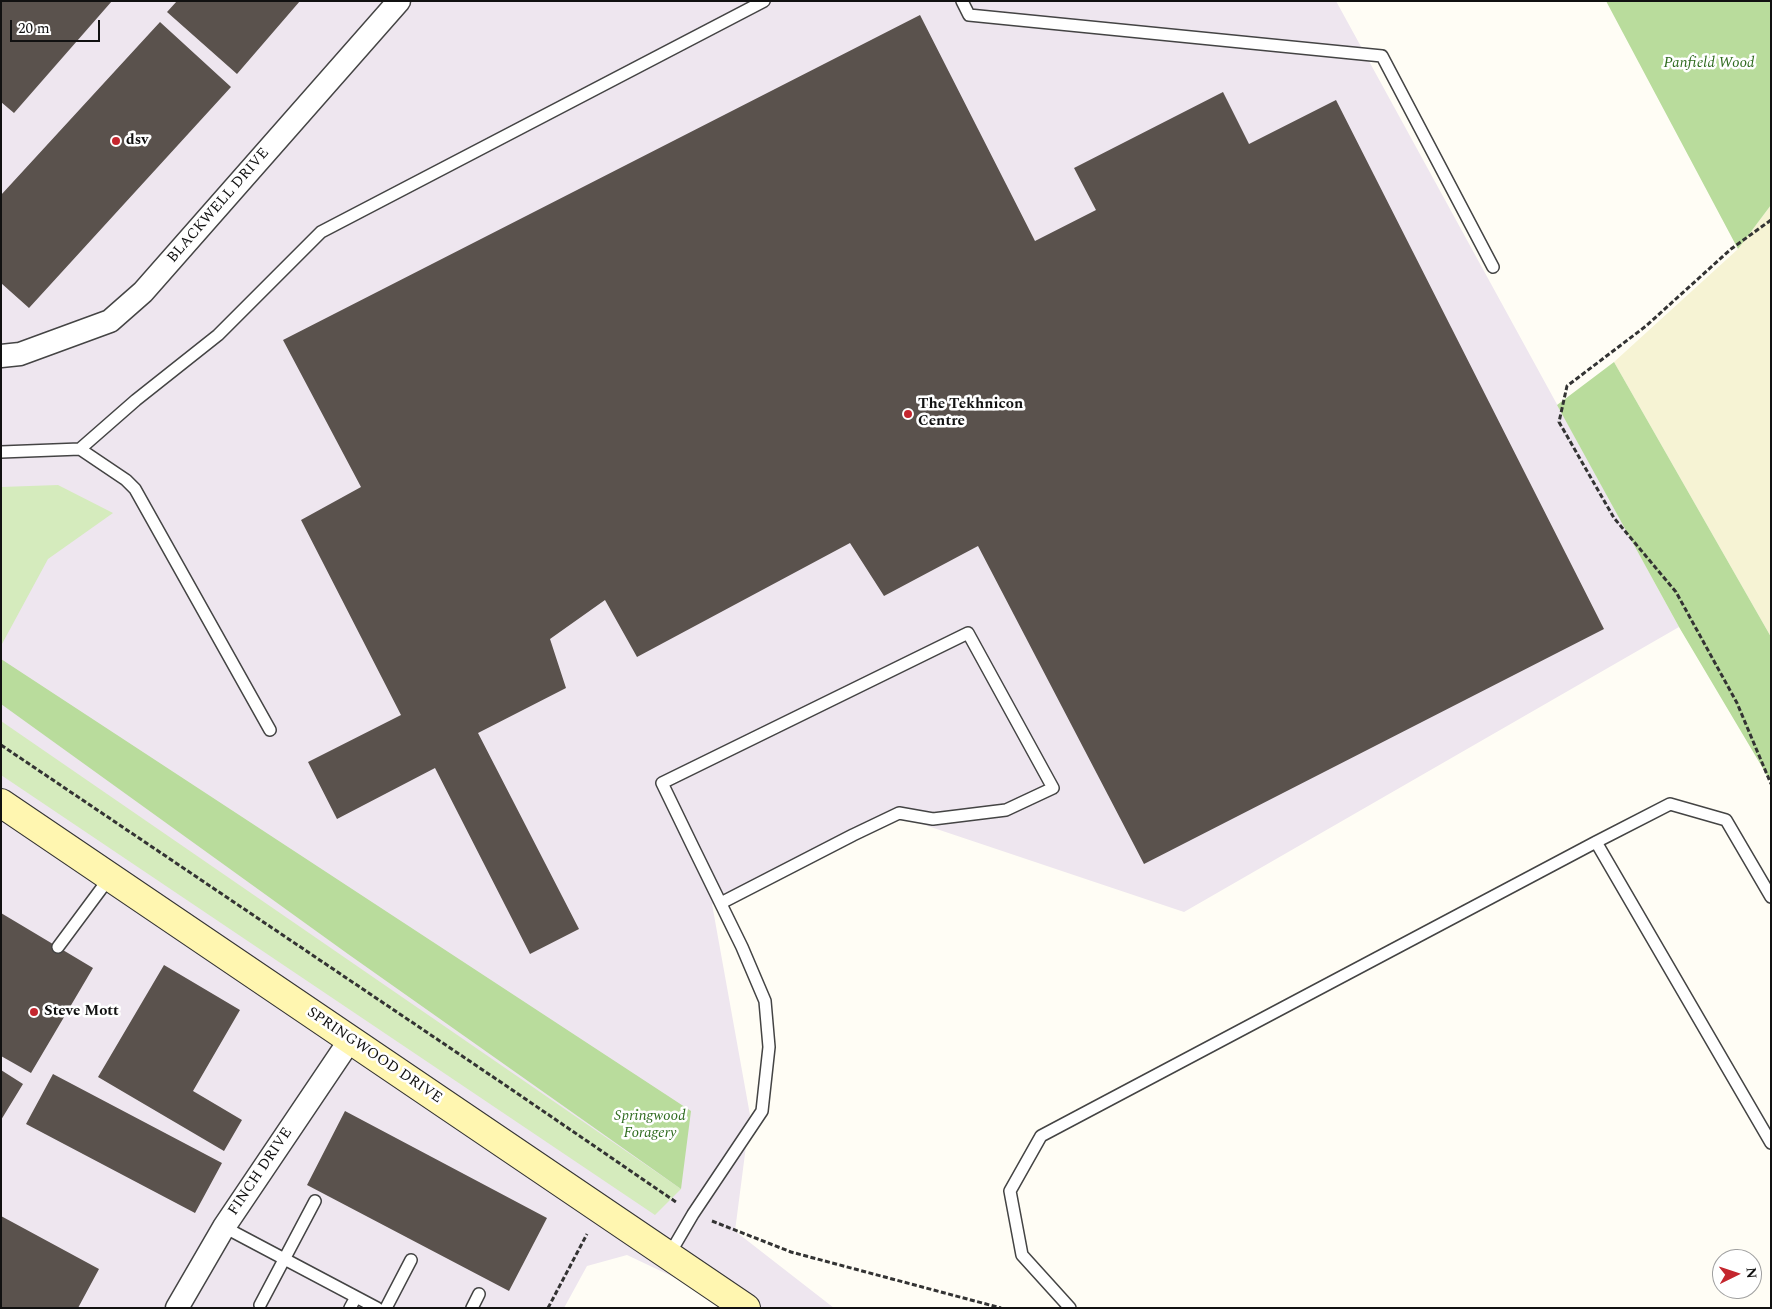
<!DOCTYPE html>
<style>
body{margin:0}
#map{position:relative;width:1772px;height:1309px;overflow:hidden;background:#fffdf5;font-family:Spectral,serif}
canvas{display:block}
.frame{position:absolute;inset:0;border:2px solid #111;pointer-events:none}
.north{position:absolute;left:1712px;top:1249px;width:50px;height:50px;box-sizing:border-box;background:#fff;border:1px solid #a0a0a0;border-radius:50%;rotate:86deg;font-size:14px;font-weight:700;line-height:20px;text-align:center;color:#111}
.north::after{content:'';display:block;margin:auto;width:18px;height:22px;background:#c4262e;clip-path:polygon(50% 0,100% 100%,50% 72%,0 100%)}
.scale{position:absolute;left:10px;top:20px;width:90px;height:22px;box-sizing:border-box;border:2px solid #111;border-top:0;padding-left:6px;font-size:15px;line-height:18px;white-space:nowrap;color:#111;-webkit-text-stroke:4px #fff;paint-order:stroke}
</style>
<div id="map">
<canvas width="1772" height="1309"></canvas>
<div class="frame"></div>
<div class="north">N</div>
<div class="scale">20 m</div>
</div>
<script>
const g = document.querySelector('canvas').getContext('2d');
g.lineJoin = 'round';
function paint(path, color) { g.fillStyle = color; g.fill(path, 'evenodd'); }
const poly = rows => new Path2D(rows.map(r => 'M' + r).join(''));
function strokePath(path, color, width, dash) { g.strokeStyle = color; g.lineWidth = width; g.lineCap = dash ? 'butt' : 'round'; g.setLineDash(dash || []); g.stroke(path); }
function drawText(font, color, halo, rows, align = 'center') {
  g.font = font + ' Spectral,serif'; g.lineWidth = 5; g.setLineDash([]); g.textBaseline = 'middle'; g.strokeStyle = halo; g.fillStyle = color; for (const [text, x, y, turn = 0] of rows) {
    g.save(); g.translate(x, y); g.rotate((+turn || 0) * Math.PI / 180); g.textAlign = isNaN(turn) ? turn : align; if (halo) g.strokeText(text, 0, 0); g.fillText(text, 0, 0); g.restore();
  }
}
paint(poly([
 [1,1,1336,1,1679,627,1184,912,895,815,712,904,750,1115,735,1231,834,1308,739,1308,627,1255,587,1266,564,1308,1,1308]
]), '#eee6ef');
paint(poly([
 [1771,205,1771,637,1614,362,1738,249]
]), '#f6f3d4');
paint(poly([
 [58,485,113,513,48,559,2,644,1,487],
 [1,721,681,1189,655,1215,1,775]
]), '#d5ebbd');
paint(poly([
 [1606,1,1771,1,1771,205,1738,249],
 [1614,362,1771,637,1771,782,1679,627,1557,405],
 [1,659,691,1111,681,1189,348,954,1,704]
]), '#b9dc9c');
paint(poly([
 [1,1,112,1,14,113,1,102],
 [177,1,300,1,237,74,167,12],
 [920,15,1035,241,1096,210,1074,168,1223,92,1249,144,1336,100,1604,629,1144,864,978,546,884,596,850,543,637,657,605,600,550,639,566,688,478,733,579,929,530,954,435,768,337,819,308,762,401,715,301,520,361,487,283,340],
 [160,22,231,87,29,308,1,283,1,195],
 [1,913,93,968,31,1073,1,1056],
 [164,965,240,1010,193,1091,242,1120,224,1151,98,1077],
 [1,1070,23,1084,1,1120],
 [53,1074,222,1163,195,1213,26,1124],
 [345,1111,547,1218,509,1291,307,1185],
 [1,1216,99,1269,78,1308,1,1308]
]), '#5a524d');
const lane = poly([
 [962,1,969,15,1382,56,1493,267],
 [80,449,136,400,218,335,321,232,764,1],
 [1,452,80,449,126,480,135,489,270,730],
 [1596,842,1771,1143],
 [58,947,110,877],
 [224,1227,377,1308],
 [669,1255,693,1214,762,1111,769,1047,765,1001,742,947,693,847,662,783,968,633,1053,788,1006,810,933,819,899,813,853,835,721,903],
 [260,1305,315,1201],
 [350,1308,356,1297],
 [386,1308,411,1260],
 [472,1308,479,1294],
 [1070,1308,1022,1255,1010,1191,1041,1136,1596,842,1670,804,1726,820,1771,897]
]);
const street = poly([
 [1,356,20,354,110,321,143,292,399,1],
 [177,1308,224,1227,350,1040]
]);
const secondary = poly([
 [1,803,746,1308]
]);
strokePath(lane, '#444', 14);
strokePath(street, '#444', 25);
strokePath(secondary, '#333', 30);
strokePath(poly([
 [1771,220,1731,249,1646,326,1567,386,1559,422,1614,518,1676,592,1737,703,1771,784],
 [1,745,508,1087,676,1202],
 [712,1221,791,1252,1001,1308],
 [548,1308,587,1234]
]), '#333', 3, [5, 2.5]);
strokePath(lane, '#fff', 11);
strokePath(street, '#fff', 22);
strokePath(secondary, '#fff6b0', 28);
for (const [x, y, r, color] of [
 [116,141,5,"#c4262e"],
 [908,414,5,"#c4262e"],
 [34,1012,5,"#c4262e"]
]) { const dot = new Path2D(); dot.arc(x, y, r, 0, 2 * Math.PI); g.fillStyle = color; g.fill(dot); strokePath(dot, '#fff', 2); }
drawText('italic 15px', '#2f6b1f', '#fff', [
 ["Panfield Wood",1709,64],
 ["Springwood",650,1117],
 ["Foragery",650,1134]
]);
drawText('bold 15px', '#111', '#fff', [
 ["dsv",126,141],
 ["The Tekhnicon",918,405],
 ["Centre",918,422],
 ["Steve Mott",44,1012]
], 'left');
drawText('15px', '#111', '#fff', [
 ["BLACKWELL DRIVE",219,206,-49],
 ["SPRINGWOOD DRIVE",374,1056,34],
 ["FINCH DRIVE",261,1172,-56]
]);
</script>
